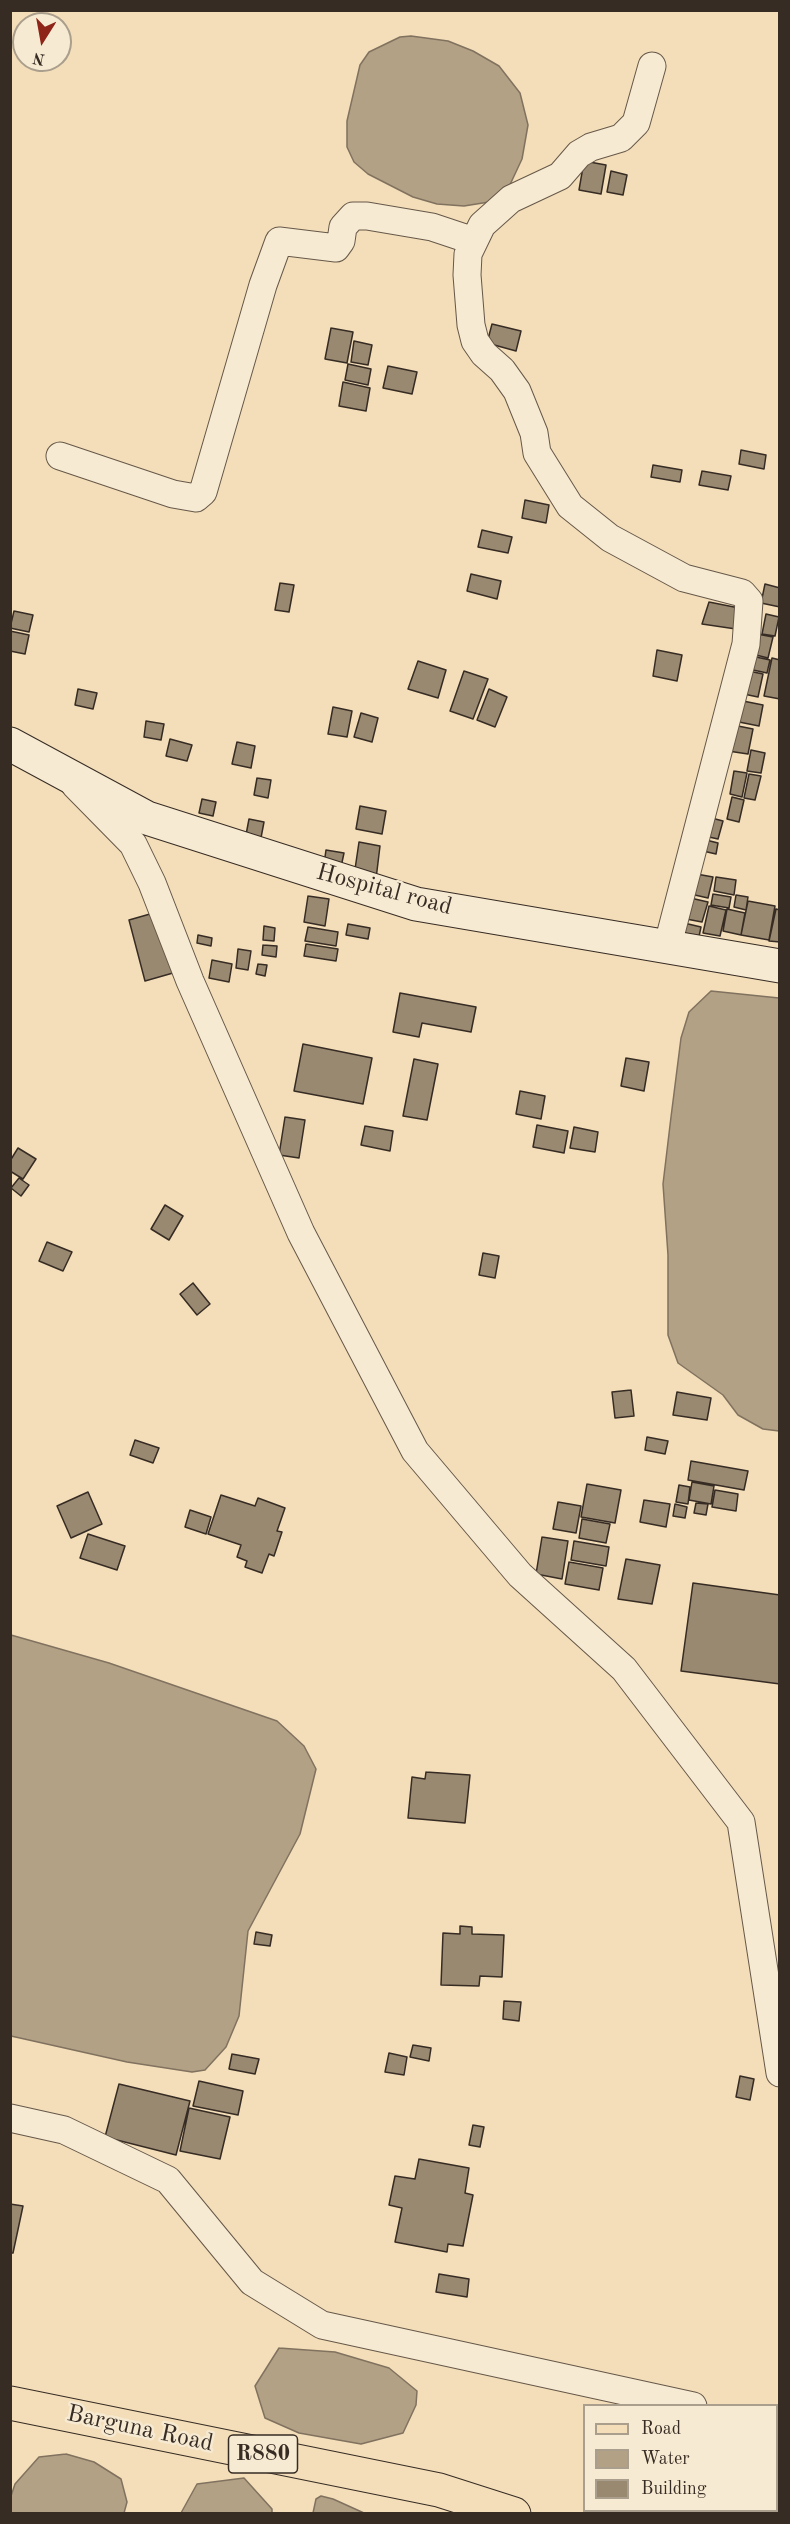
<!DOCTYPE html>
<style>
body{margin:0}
#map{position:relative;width:790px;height:2524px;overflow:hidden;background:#f3deb9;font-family:"Old Standard TT",serif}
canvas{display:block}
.frame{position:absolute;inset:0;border:12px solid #372c24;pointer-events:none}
.legend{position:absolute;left:583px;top:2404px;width:195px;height:108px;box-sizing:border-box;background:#f7ead2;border:2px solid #aa9e8c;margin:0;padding:8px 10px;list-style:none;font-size:18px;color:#372c24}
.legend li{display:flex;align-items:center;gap:12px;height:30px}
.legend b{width:30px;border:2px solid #aa9e8c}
.north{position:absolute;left:12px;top:12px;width:60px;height:60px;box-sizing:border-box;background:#f7ead2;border:2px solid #aa9e8c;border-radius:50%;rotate:191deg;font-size:16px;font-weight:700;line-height:24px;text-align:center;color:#372c24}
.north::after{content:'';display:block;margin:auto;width:21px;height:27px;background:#8f2418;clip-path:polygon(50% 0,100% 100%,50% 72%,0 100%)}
</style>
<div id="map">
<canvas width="790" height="2524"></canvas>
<div class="frame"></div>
<ul class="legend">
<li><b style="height:8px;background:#f3deb9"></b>Road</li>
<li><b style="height:16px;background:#b3a186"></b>Water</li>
<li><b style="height:16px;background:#998971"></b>Building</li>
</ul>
<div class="north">N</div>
</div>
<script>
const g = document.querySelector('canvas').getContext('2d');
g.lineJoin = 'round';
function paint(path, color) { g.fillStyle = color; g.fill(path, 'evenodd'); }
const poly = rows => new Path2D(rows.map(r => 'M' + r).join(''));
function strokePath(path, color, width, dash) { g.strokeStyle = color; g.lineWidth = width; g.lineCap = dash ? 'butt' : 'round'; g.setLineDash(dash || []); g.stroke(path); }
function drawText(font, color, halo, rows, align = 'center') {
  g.font = font + ' "Old Standard TT",serif'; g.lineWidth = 5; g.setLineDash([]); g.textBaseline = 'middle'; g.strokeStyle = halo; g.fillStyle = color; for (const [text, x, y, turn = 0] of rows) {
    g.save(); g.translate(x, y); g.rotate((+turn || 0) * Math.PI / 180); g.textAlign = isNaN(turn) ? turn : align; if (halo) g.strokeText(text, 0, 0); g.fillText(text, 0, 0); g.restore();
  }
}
const water = poly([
 [411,36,448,41,473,51,499,66,520,93,528,125,522,159,508,189,489,202,464,206,437,204,413,197,368,174,354,162,347,147,347,121,360,65,369,52,400,37,411,36],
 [711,991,779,998,779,1431,763,1429,738,1415,723,1395,678,1363,668,1335,668,1255,663,1184,671,1117,681,1038,689,1012,711,991],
 [11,1635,109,1663,277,1721,304,1746,316,1769,300,1834,248,1931,239,2016,226,2047,205,2070,192,2072,127,2062,11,2036,11,1635],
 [279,2348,335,2352,389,2368,417,2391,416,2405,403,2433,361,2444,299,2433,265,2418,255,2386,279,2348],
 [66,2454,94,2462,121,2479,127,2502,124,2513,11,2513,11,2496,15,2484,39,2457,66,2454],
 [244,2478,272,2509,272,2513,181,2513,197,2484,244,2478],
 [321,2496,333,2499,364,2513,313,2513,316,2499,321,2496]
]);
paint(water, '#b3a186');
strokePath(water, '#81725f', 1.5);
const building = poly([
 [584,161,606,165,601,194,579,190,584,161],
 [611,171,627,175,623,195,607,192,611,171],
 [492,324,521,331,516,351,487,343,492,324],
 [331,328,353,332,347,363,325,359,331,328],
 [354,341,372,345,368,365,351,362,354,341],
 [348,364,371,369,368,385,345,380,348,364],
 [388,366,417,372,412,394,383,388,388,366],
 [343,382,370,388,366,411,339,406,343,382],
 [741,450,766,455,764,469,739,464,741,450],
 [653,465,682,470,680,482,651,477,653,465],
 [702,471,731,476,728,490,699,485,702,471],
 [525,500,549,505,546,523,522,518,525,500],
 [482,530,512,537,508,553,478,547,482,530],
 [471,574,501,581,497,599,467,591,471,574],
 [280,583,294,585,289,612,275,610,280,583],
 [765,584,780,588,780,607,761,603,765,584],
 [709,602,739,608,736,629,702,624,709,602],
 [14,611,33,615,29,632,10,628,14,611],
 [766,614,779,617,775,636,762,634,766,614],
 [10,631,29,635,25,654,10,651,10,631],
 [757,634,773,637,768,658,752,654,757,634],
 [657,650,682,655,677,681,653,676,657,650],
 [747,655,770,660,767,673,744,668,747,655],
 [772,658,780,660,780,699,764,696,772,658],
 [418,661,446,670,438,698,408,689,418,661],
 [744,670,763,674,758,697,739,693,744,670],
 [464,671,488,679,473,719,450,711,464,671],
 [78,689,97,693,93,709,75,705,78,689],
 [489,689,507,697,495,727,477,720,489,689],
 [743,701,763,705,759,726,739,722,743,701],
 [333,707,352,711,347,737,328,734,333,707],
 [361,713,378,718,372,742,354,737,361,713],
 [146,721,164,724,161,740,144,737,146,721],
 [733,725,753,729,748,754,728,751,733,725],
 [170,739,192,745,187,761,166,756,170,739],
 [237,742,255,746,251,768,232,764,237,742],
 [751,750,765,753,761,773,747,771,751,750],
 [734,771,747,773,742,797,730,794,734,771],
 [749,774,761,776,755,800,744,798,749,774],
 [257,778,271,780,268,798,254,795,257,778],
 [732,797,744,800,739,822,727,819,732,797],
 [202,799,216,802,213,816,199,813,202,799],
 [360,806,386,811,382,834,356,829,360,806],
 [704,816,723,821,718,839,700,835,704,816],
 [249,819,264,822,260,843,245,840,249,819],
 [706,840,718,843,716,854,703,851,706,840],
 [359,842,380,846,376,879,354,876,359,842],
 [326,850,344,853,341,867,324,864,326,850],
 [691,873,713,877,708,898,686,893,691,873],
 [716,877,736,880,734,895,714,891,716,877],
 [713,894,731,897,729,908,711,905,713,894],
 [736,895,748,897,746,910,734,907,736,895],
 [308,896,329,899,325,926,304,922,308,896],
 [686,897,708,902,702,922,681,918,686,897],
 [748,901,775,906,769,940,741,935,748,901],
 [709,906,726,910,720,936,703,933,709,906],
 [727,909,745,913,741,935,723,931,727,909],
 [776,909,780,910,780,942,769,941,776,909],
 [157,912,173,973,145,981,129,920,157,912],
 [684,923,701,927,697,946,680,942,684,923],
 [348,924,370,928,368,939,346,935,348,924],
 [264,926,275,928,274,941,263,940,264,926],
 [308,927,338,932,336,946,305,941,308,927],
 [198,935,212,938,211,946,197,943,198,935],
 [306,944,338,949,336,961,304,956,306,944],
 [263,945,277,946,276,957,262,955,263,945],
 [238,949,251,951,248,970,236,968,238,949],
 [212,960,232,964,229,982,209,978,212,960],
 [258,964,267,965,265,976,256,974,258,964],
 [400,993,476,1007,471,1032,422,1023,419,1037,393,1032,400,993],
 [303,1044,372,1058,363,1104,294,1091,303,1044],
 [626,1058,649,1062,644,1091,621,1086,626,1058],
 [414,1059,438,1064,427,1120,403,1116,414,1059],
 [520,1091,545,1096,541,1119,516,1114,520,1091],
 [285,1117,305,1120,299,1158,279,1155,285,1117],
 [537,1125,568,1131,564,1153,533,1147,537,1125],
 [365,1126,393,1131,390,1151,361,1145,365,1126],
 [574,1127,598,1132,595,1152,570,1148,574,1127],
 [18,1148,36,1159,23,1179,10,1171,10,1161,18,1148],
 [19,1178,29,1185,21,1196,11,1188,19,1178],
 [165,1205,183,1216,169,1240,151,1229,165,1205],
 [47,1242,72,1252,63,1271,39,1261,47,1242],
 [483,1253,499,1256,495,1278,479,1275,483,1253],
 [193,1283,210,1304,197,1315,180,1294,193,1283],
 [631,1390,634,1416,615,1418,612,1392,631,1390],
 [677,1392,711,1398,707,1420,673,1415,677,1392],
 [647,1437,668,1441,665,1454,645,1450,647,1437],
 [135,1440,159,1448,153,1463,130,1455,135,1440],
 [691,1461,748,1471,744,1490,688,1480,691,1461],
 [692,1482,714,1486,711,1504,689,1500,692,1482],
 [587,1484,621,1490,615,1523,581,1517,587,1484],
 [679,1485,690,1487,688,1504,676,1502,679,1485],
 [715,1490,738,1494,736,1511,712,1507,715,1490],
 [88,1492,102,1524,71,1538,57,1506,88,1492],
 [221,1495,255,1506,258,1498,285,1508,277,1531,282,1532,274,1556,269,1554,262,1573,245,1567,247,1561,237,1557,241,1545,208,1534,221,1495],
 [644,1500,670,1504,666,1527,640,1522,644,1500],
 [558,1502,581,1506,576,1533,553,1529,558,1502],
 [696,1503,708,1504,706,1515,694,1513,696,1503],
 [675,1504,687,1507,685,1518,673,1516,675,1504],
 [190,1510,211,1517,206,1534,185,1527,190,1510],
 [582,1519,610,1524,606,1543,579,1538,582,1519],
 [88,1534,125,1546,117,1570,80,1558,88,1534],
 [542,1537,568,1541,562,1579,536,1574,542,1537],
 [574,1541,609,1547,606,1566,571,1560,574,1541],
 [626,1559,660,1565,652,1604,618,1599,626,1559],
 [569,1562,603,1568,599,1590,565,1584,569,1562],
 [693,1583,780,1595,780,1684,681,1671,693,1583],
 [426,1772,470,1775,465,1823,408,1818,412,1777,425,1779,426,1772],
 [460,1926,472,1927,472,1934,504,1935,502,1977,480,1976,479,1986,441,1985,443,1933,460,1934,460,1926],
 [256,1932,272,1935,270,1946,254,1944,256,1932],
 [504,2001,521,2002,519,2021,503,2019,504,2001],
 [413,2045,431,2048,429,2061,410,2057,413,2045],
 [389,2053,407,2057,404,2075,385,2072,389,2053],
 [232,2054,259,2059,255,2074,229,2069,232,2054],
 [740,2076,754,2079,750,2100,736,2097,740,2076],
 [199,2081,243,2091,238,2115,193,2106,199,2081],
 [119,2084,190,2101,176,2155,105,2137,119,2084],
 [189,2108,230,2117,220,2159,180,2151,189,2108],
 [473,2125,484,2127,480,2147,469,2145,473,2125],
 [419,2159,469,2168,465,2193,473,2195,463,2246,448,2244,447,2252,395,2242,402,2208,389,2205,395,2176,415,2179,419,2159],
 [10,2204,23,2206,13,2253,10,2253,10,2204],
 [439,2274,469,2279,467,2297,436,2292,439,2274]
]);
paint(building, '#998971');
strokePath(building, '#372c24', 1.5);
const street = poly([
 [652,66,636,123,621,138,591,147,579,154,560,176,511,199,482,225,468,254,467,275,471,325,475,341,484,354,502,370,517,391,534,433,537,453,570,506,610,538,684,578,742,593,749,601,746,644,667,948],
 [60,456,173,494,196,498,203,492,263,285,279,241,336,248,341,241,343,227,353,216,367,216,432,227,474,241],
 [75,785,133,844,152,883,190,981,301,1233,415,1451,520,1575,624,1669,741,1822,780,2073],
 [10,2118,64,2130,168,2180,252,2282,322,2325,693,2406],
 [776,2424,780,2424]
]);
const secondary = poly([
 [10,744,147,818,416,904,780,966]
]);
const primary = poly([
 [10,2403,439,2490,514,2514]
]);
strokePath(street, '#665849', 29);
strokePath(secondary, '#372c24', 35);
strokePath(primary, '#372c24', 35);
strokePath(street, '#f7ead2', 27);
strokePath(secondary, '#f7ead2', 33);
strokePath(primary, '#f3deb9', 33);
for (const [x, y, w] of [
 [263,2454,69]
]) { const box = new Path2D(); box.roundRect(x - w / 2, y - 19, w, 38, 4.5); g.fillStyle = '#f7ead2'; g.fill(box); strokePath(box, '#372c24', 1.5); }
drawText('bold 22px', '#372c24', null, [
 ["R880",263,2454]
]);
drawText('24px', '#372c24', '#f7ead2', [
 ["Hospital road",384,890,15],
 ["Barguna Road",140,2429,12]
]);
</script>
